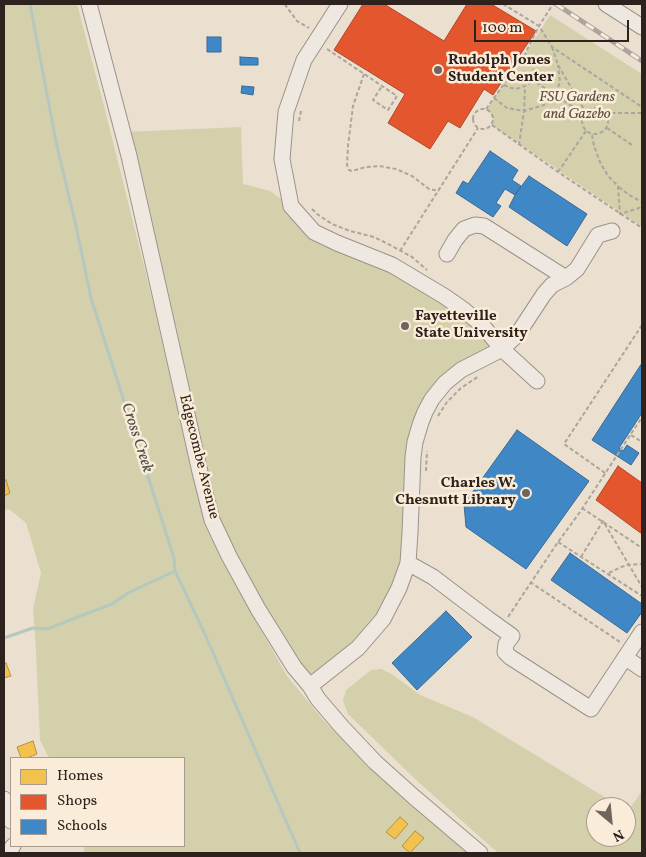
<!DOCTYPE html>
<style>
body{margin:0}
#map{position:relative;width:646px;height:857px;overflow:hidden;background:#ebe0cf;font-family:Vollkorn,serif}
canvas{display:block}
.frame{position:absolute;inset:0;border:5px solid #2e221e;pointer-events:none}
.legend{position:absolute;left:10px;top:757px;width:175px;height:90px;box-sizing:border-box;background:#faecd8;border:1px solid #a89b8e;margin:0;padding:6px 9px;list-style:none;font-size:15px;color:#2e221e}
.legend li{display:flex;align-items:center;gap:10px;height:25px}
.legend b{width:25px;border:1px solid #a89b8e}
.north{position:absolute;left:586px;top:797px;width:50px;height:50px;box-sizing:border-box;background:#faecd8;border:1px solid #a89b8e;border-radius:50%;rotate:152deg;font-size:14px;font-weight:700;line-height:20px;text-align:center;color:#2e221e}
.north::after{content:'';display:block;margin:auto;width:18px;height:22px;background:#70645c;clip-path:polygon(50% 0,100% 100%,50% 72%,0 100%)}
.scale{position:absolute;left:474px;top:20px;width:155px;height:22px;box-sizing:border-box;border:2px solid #2e221e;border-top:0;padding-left:6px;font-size:15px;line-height:18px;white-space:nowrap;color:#2e221e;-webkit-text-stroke:4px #faecd8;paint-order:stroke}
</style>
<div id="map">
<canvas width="646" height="857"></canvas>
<div class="frame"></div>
<ul class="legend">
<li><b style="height:14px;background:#f2c14e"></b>Homes</li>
<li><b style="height:14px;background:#e4572e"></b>Shops</li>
<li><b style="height:14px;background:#3f88c5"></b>Schools</li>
</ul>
<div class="north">N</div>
<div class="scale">100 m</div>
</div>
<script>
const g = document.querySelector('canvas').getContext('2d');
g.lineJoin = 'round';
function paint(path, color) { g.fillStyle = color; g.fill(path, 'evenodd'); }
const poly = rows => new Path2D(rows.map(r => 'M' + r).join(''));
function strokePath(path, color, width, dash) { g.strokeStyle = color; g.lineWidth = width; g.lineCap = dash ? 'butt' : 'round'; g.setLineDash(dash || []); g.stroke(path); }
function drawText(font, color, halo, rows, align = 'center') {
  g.font = font + ' Vollkorn,serif'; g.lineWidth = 5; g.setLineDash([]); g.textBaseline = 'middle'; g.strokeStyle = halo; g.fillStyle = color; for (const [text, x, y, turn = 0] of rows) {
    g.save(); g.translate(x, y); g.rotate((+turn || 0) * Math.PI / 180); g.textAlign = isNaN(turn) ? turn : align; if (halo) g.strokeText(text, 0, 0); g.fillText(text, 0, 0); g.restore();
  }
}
paint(poly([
 [4,4,77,4,104,106,153,302,205,526,223,563,287,676,324,721,386,781,467,853,83,853,85,846,184,846,184,758,49,758,40,740,36,652,33,608,41,573,26,523,9,509,4,510],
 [550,15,642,74,642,227,492,125,493,115,486,109,524,56],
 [241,127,243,184,270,191,291,206,314,232,444,296,502,349,461,370,421,422,406,569,389,608,310,686,212,520,123,132],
 [381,669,392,674,420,695,473,717,621,807,596,807,596,837,626,837,626,810,628,811,642,791,642,853,498,853,415,779,348,714,343,701,346,690,371,670]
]), '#d4d0ac');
const homes = poly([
 [6,480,10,493,4,496,4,481,6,480],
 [6,663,11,676,4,678,4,664,6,663],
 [33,741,37,754,27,758,21,758,17,747,33,741],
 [400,817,408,824,395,839,386,832,400,817],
 [415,831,424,838,410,853,402,846,415,831]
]);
paint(homes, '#f2c14e');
strokePath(homes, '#b79140', 1);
const shops = poly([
 [363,4,384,4,444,41,467,4,491,4,536,31,493,95,484,89,460,128,448,121,430,149,388,123,405,94,334,50,363,4],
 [618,466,642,483,642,534,596,500,618,466]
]);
paint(shops, '#e4572e');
strokePath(shops, '#ad4729', 1);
const schools = poly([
 [207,37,221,37,221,52,207,52,207,37],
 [240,57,258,58,258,65,240,65,240,57],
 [242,86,254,87,253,95,241,93,242,86],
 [490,151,518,170,512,180,521,186,515,195,505,189,496,203,501,206,493,217,456,193,463,181,468,184,490,151],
 [529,176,587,214,567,246,509,207,515,195,529,176],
 [642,363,642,413,619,448,623,451,627,445,639,453,631,465,592,440,642,363],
 [517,430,589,481,526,569,466,527,464,504,517,430],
 [570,553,642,604,642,612,627,633,551,580,570,553],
 [446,611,472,637,417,690,392,663,446,611]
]);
paint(schools, '#3f88c5');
strokePath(schools, '#3a6993', 1);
strokePath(poly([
 [30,4,56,142,76,226,91,298,174,558,175,571,204,632,300,853],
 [4,638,33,628,47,629,112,604,128,593,175,571]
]), '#b4c8be', 3);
const minor = poly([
 [89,4,129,156,200,472,212,520,229,556,258,609,294,667,310,686,318,699,342,727,375,762,414,797,480,853],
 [340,4,304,60,286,112,282,159,291,206,314,232,337,243,392,265,444,296,464,310,482,325,502,349,537,381],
 [606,4,642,27],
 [447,254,455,240,464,229,475,225,484,226,566,278],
 [408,563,433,577,487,618,512,636,506,644,505,652,510,657,591,709,642,632],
 [626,658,642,669],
 [310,686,358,648,383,619,399,588,408,563,410,533,413,457,415,442,421,422,425,412,432,399,445,383,461,370,502,349,517,335,544,294,552,285,566,278,577,269,598,235,612,231],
 [4,799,11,821],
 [8,853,13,846]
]);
strokePath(minor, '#9a9289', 17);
strokePath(poly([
 [285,4,286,6,297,21,309,28],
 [503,4,539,26,552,47,642,107],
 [552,47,558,65,586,113],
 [327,49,382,86,397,96,388,110,373,100,382,86],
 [364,74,353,106,348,146,347,165,349,170,352,171,366,167,379,166,396,169,412,176,429,189,439,191],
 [531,79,584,114],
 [504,85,511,88,516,89,525,86,530,83,534,73,533,67,530,60,524,56],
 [494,98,507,108,524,111,544,105,555,95,560,82,558,65],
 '582 121a13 13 0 1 1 26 0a13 13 0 1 1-26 0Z',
 '473 119a10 10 0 1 1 20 0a10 10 0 1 1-20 0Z',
 [486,109,524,56,539,26,553,4],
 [605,113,642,113],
 [299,121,301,111],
 [492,125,558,172,642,228],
 [607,128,632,145],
 [592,135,594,146,600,162,608,176,618,186,620,214,642,207],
 [519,145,524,111,525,87],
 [558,172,586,131],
 [619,187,629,195,642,202],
 [312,209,317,214,332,224,350,231,374,237,392,246,412,257,427,270],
 [400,251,478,128],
 [438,416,447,402,461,388,479,376],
 [631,435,642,442],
 [426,471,427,451],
 [605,473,564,444,642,325],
 [582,508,642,548],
 [558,542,642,596],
 [581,557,603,521,642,587],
 [609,573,621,567,628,565,642,564],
 [530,582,620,642],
 [508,617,558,542,580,512,642,417]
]), '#aba59f', 2, [4, 2.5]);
strokePath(minor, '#eee8e0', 15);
const rail = poly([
 [556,4,642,61]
]);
strokePath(rail, '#aba59f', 5);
strokePath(rail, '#faecd8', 3, [9]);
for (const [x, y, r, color] of [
 [438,70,5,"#70645c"],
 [405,326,5,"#70645c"],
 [526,493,5,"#70645c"]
]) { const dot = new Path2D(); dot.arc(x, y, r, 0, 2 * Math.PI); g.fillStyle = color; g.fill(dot); strokePath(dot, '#faecd8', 2); }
drawText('bold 15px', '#2e221e', '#faecd8', [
 ["Rudolph Jones",448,61],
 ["Student Center",448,78],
 ["Fayetteville",415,317],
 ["State University",415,334],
 ["Charles W.",516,484,"right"],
 ["Chesnutt Library",516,501,"right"]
], 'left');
drawText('italic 15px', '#5a5240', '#faecd8', [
 ["FSU Gardens",577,98],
 ["and Gazebo",577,115]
]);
drawText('15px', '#2e221e', '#faecd8', [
 ["Edgecombe Avenue",198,457,76]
]);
drawText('italic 16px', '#4f504c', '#faecd8', [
 ["Cross Creek",136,438,72]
]);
</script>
